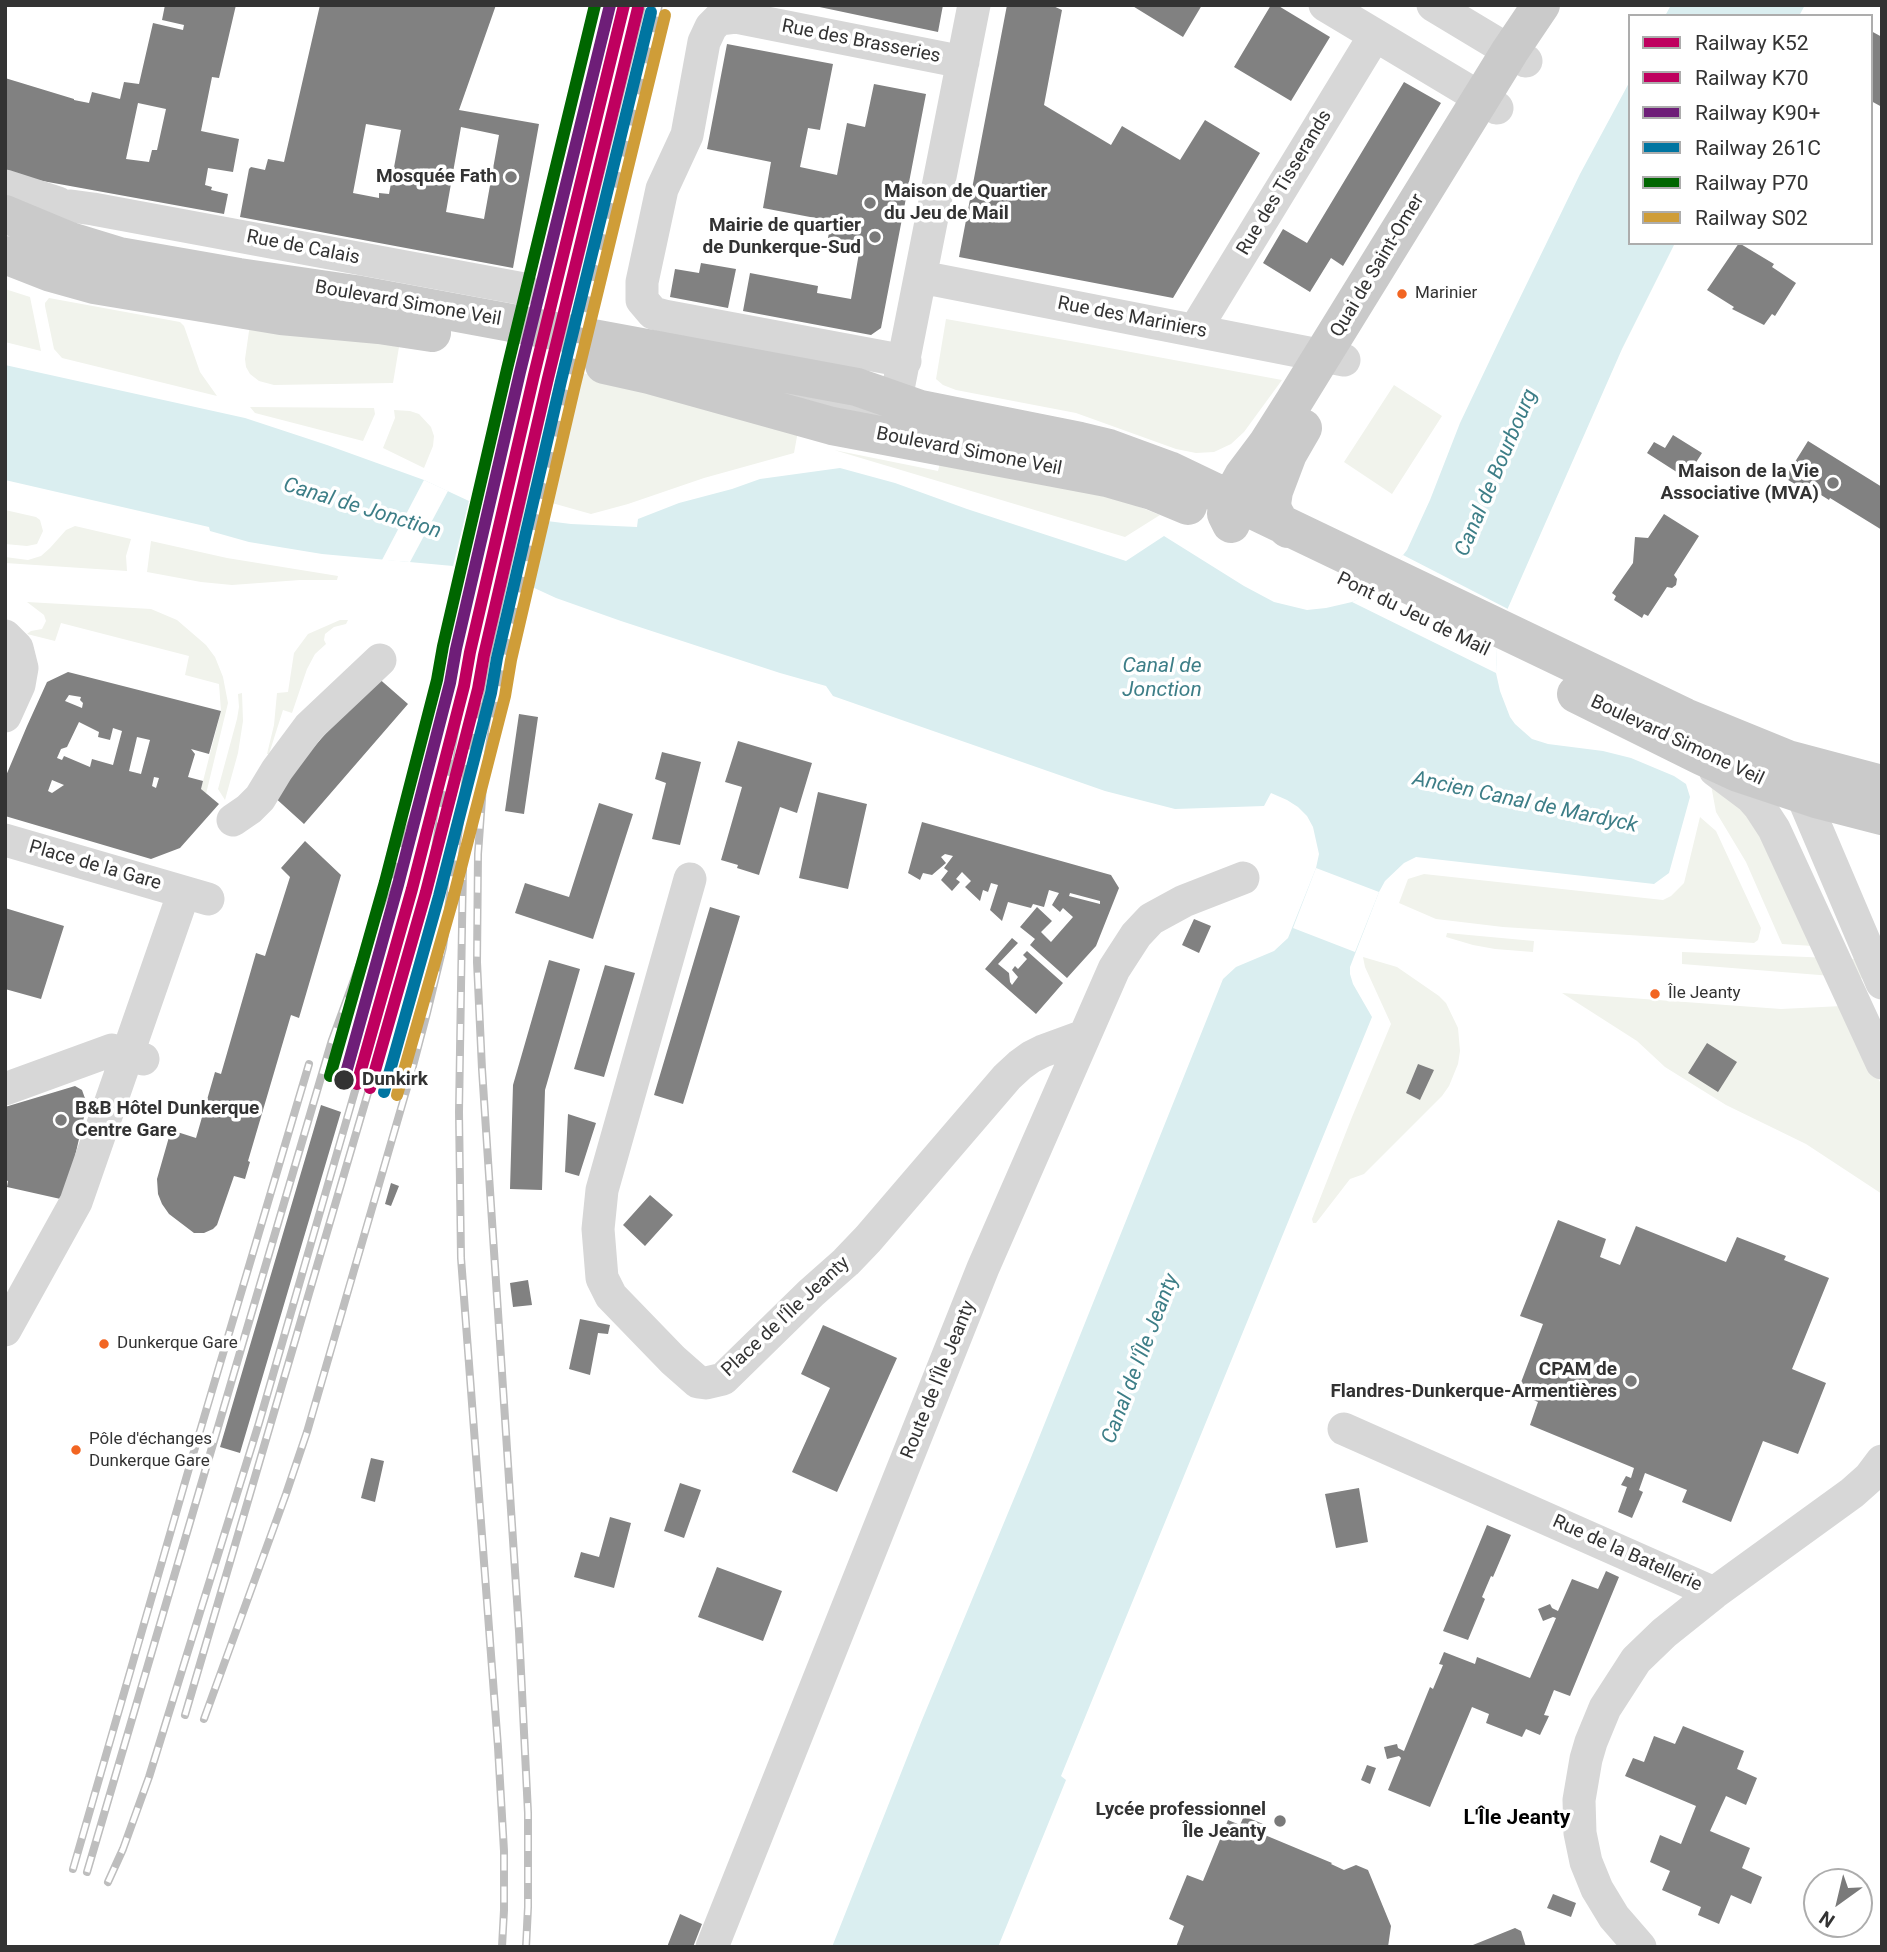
<!DOCTYPE html>
<meta charset="utf-8">
<style>
body{margin:0}
#map{position:relative;width:1887px;height:1952px;overflow:hidden;background:#fff;font-family:Roboto,sans-serif}
canvas{display:block}
.frame{position:absolute;inset:0;border:7px solid #333;pointer-events:none}
.legend{position:absolute;left:1628px;top:14px;width:245px;height:231px;box-sizing:border-box;background:#fff;border:2px solid #adadad;margin:0;padding:9px 12px;list-style:none;font-size:21px;color:#333}
.legend li{display:flex;align-items:center;gap:14px;height:35px}
.legend b{width:35px;border:2px solid #adadad}
.north{position:absolute;left:1803px;top:1868px;width:70px;height:70px;box-sizing:border-box;background:#fff;border:2px solid #adadad;border-radius:50%;rotate:214deg;font-size:19px;font-weight:700;line-height:28px;text-align:center;color:#333}
.north::after{content:'';display:block;margin:auto;width:24px;height:32px;background:#7a7a7a;clip-path:polygon(50% 0,100% 100%,50% 72%,0 100%)}
</style>
<div id="map">
<canvas width="1887" height="1952"></canvas>
<div class="frame"></div>
<ul class="legend">
<li><b style="height:9px;background:#bf005f"></b>Railway K52</li>
<li><b style="height:9px;background:#bf005f"></b>Railway K70</li>
<li><b style="height:9px;background:#6e1e78"></b>Railway K90+</li>
<li><b style="height:9px;background:#0075a1"></b>Railway 261C</li>
<li><b style="height:9px;background:#060"></b>Railway P70</li>
<li><b style="height:9px;background:#cf9d38"></b>Railway S02</li>
</ul>
<div class="north">N</div>
</div>
<script>
const g = document.querySelector('canvas').getContext('2d');
g.lineJoin = 'round';
function paint(path, color) { g.fillStyle = color; g.fill(path, 'evenodd'); }
const poly = rows => new Path2D(rows.map(r => 'M' + r).join(''));
function strokePath(path, color, width, dash) { g.strokeStyle = color; g.lineWidth = width; g.lineCap = dash ? 'butt' : 'round'; g.setLineDash(dash || []); g.stroke(path); }
function drawText(font, color, halo, rows, align = 'center') {
  g.font = font + ' Roboto,sans-serif'; g.lineWidth = 7; g.setLineDash([]); g.textBaseline = 'middle'; g.strokeStyle = halo; g.fillStyle = color; for (const [text, x, y, turn = 0] of rows) {
    g.save(); g.translate(x, y); g.rotate((+turn || 0) * Math.PI / 180); g.textAlign = isNaN(turn) ? turn : align; if (halo) g.strokeText(text, 0, 0); g.fillText(text, 0, 0); g.restore();
  }
}
paint(poly([
 [5,289,30,297,41,351,5,342],
 [49,298,180,322,184,326,200,372,217,396,62,358,54,349,45,306,45,303],
 [946,319,1093,345,1282,380,1244,432,1231,444,1214,452,1196,453,1176,449,1076,413,956,390,943,385,936,379],
 [250,324,400,341,393,383,274,385,259,381,250,374,246,367,245,359],
 [583,373,657,389,798,431,794,453,704,478,628,504,591,514,552,503],
 [1394,385,1442,416,1392,494,1344,462],
 [250,407,374,408,375,414,363,441,255,413],
 [394,410,410,411,419,414,431,427,434,436,433,446,424,468,383,448,395,418],
 [834,450,938,471,941,459,1094,489,1160,515,1125,537],
 [5,510,36,517,40,520,43,531,37,544,27,546,5,544],
 [75,526,131,539,126,556,127,571,5,563,5,557,28,560,41,556,50,548,66,530],
 [151,541,227,558,338,576,337,580,300,580,232,585,201,582,147,572],
 [27,602,151,609,177,620,206,645,215,657,223,677,228,703,206,794,201,789,221,711,219,684,185,675,189,656,61,623,55,641,27,634,31,631,42,629,46,621,44,615],
 [340,620,348,620,346,624,334,627,325,634,324,640,326,644,315,654,307,669,292,713,283,710,269,754,267,754,274,725,277,693,288,692,294,653,308,634],
 [242,693,243,721,238,753,225,800,218,789,237,719,239,707,238,694],
 [1711,785,1753,819,1813,946,1782,944,1746,862,1716,812],
 [1700,817,1716,831,1761,928,1758,940,1754,943,1503,927,1436,919,1399,903,1408,879,1424,874,1663,900,1671,896,1684,883],
 [1447,933,1534,941,1533,952,1495,949,1473,945,1446,937],
 [1682,952,1882,960,1882,980,1682,964],
 [1363,957,1397,967,1439,996,1446,1003,1458,1028,1460,1051,1458,1064,1449,1086,1442,1096,1364,1174,1350,1179,1316,1223,1313,1223,1312,1219,1352,1117,1391,1024,1365,967],
 [1562,993,1781,1009,1842,1006,1882,1086,1882,1194,1806,1144,1726,1105,1665,1067,1637,1041]
]), '#f1f3ec');
paint(poly([
 [1671,5,1805,5,1799,16,1665,16],
 [1630,81,1630,243,1675,243,1622,349,1504,617,1497,648,1496,673,1500,691,1510,717,1515,724,1532,739,1548,744,1603,751,1631,758,1674,776,1686,784,1690,797,1669,873,1654,884,1416,857,1404,863,1385,881,1379,892,1350,967,1350,974,1353,984,1372,1017,1061,1776,1066,1780,998,1947,832,1947,922,1720,1030,1460,1223,979,1236,967,1274,951,1288,938,1316,868,1319,854,1313,827,1307,816,1298,807,1287,800,1271,793,1264,806,1175,809,1105,791,833,696,826,686,780,673,621,621,556,598,530,586,453,566,322,554,249,542,210,531,209,527,5,480,5,365,245,418,327,445,424,480,469,501,547,521,571,524,637,527,638,519,679,503,732,489,760,479,840,468,895,483,967,509,1126,561,1164,536,1244,586,1274,602,1307,610,1326,608,1352,602,1370,592,1381,583,1407,550,1430,500,1460,423,1499,341,1580,174]
]), '#daeef0');
paint(poly([
 [424,480,448,491,410,562,382,560],
 [469,501,547,521,530,586,453,566],
 [1403,555,1508,609,1504,617,1497,648,1496,673,1352,602,1370,592,1381,583],
 [1316,868,1379,892,1355,952,1293,928]
]), '#fff');
paint(poly([
 [165,5,236,5,219,78,212,77,201,131,239,139,233,172,208,168,205,185,212,187,211,190,228,194,224,214,26,178,5,169,5,78,74,99,74,100,89,103,92,92,120,99,124,82,139,84,153,23,183,30,184,25,162,20],
 [138,103,166,109,157,150,152,150,149,162,126,159],
 [320,5,496,5,459,110,539,124,513,268,240,217,249,169,251,167,265,170,268,159,284,162],
 [366,124,401,130,389,194,379,193,379,198,353,193],
 [461,127,499,135,484,219,446,212],
 [810,5,943,5,938,32],
 [1007,5,1051,5,1062,10,1044,105,1111,145,1122,126,1180,160,1205,120,1260,153,1173,298,959,257],
 [1131,5,1202,5,1183,37],
 [1271,5,1277,5,1330,37,1291,101,1234,67],
 [1871,31,1882,37,1882,107,1871,101],
 [727,44,833,64,820,130,808,128,800,167,837,175,847,123,865,127,874,84,926,94,881,328,871,335,743,311,750,273,818,286,817,293,851,299,859,253,850,251,852,242,828,238,831,221,763,208,771,162,707,149],
 [1404,82,1441,103,1343,266,1331,258,1310,292,1263,263,1283,229,1307,243],
 [1739,243,1774,264,1772,267,1796,283,1775,316,1772,314,1764,325,1732,309,1734,307,1707,290],
 [701,263,736,269,728,308,670,297,675,269,699,273],
 [1673,435,1702,453,1686,478,1647,453,1654,442,1665,448],
 [1808,441,1882,487,1882,530,1830,498,1829,500,1821,495,1819,499,1785,478],
 [1664,514,1699,536,1674,575,1677,579,1676,585,1672,588,1667,587,1648,616,1644,614,1642,618,1614,600,1616,596,1612,593,1633,563,1635,537,1648,538],
 [68,672,221,711,209,754,191,749,195,754,188,777,203,781,201,789,219,804,180,848,151,859,5,816,5,778,27,726,47,682],
 [69,695,81,697,80,700,83,703,82,708,65,701],
 [79,722,99,732,98,737,110,740,113,728,122,731,113,765,92,759,90,767,64,756,62,760,57,758,61,749,67,747],
 [137,737,150,740,141,774,129,771],
 [154,777,159,778,156,788,152,786],
 [52,780,64,785,52,793,48,791],
 [376,676,408,704,304,824,272,795],
 [519,714,538,717,524,814,505,811],
 [738,741,812,763,797,813,780,807,759,875,737,868,738,865,721,860,742,787,725,782],
 [662,752,701,762,680,845,652,839,666,783,655,779],
 [818,792,867,804,848,889,799,878],
 [599,803,633,814,593,939,515,913,525,883,569,897],
 [922,822,1111,875,1119,888,1096,946,1067,978,1030,945,1035,939,1020,927,1037,907,1052,921,1041,932,1051,942,1073,917,1063,908,1060,912,1052,905,1059,893,1049,890,1044,907,1033,904,1031,908,1008,902,1002,921,990,910,998,885,991,883,988,892,983,890,980,901,965,887,971,881,962,872,956,879,960,882,952,891,941,880,948,871,944,868,953,856,945,854,941,857,946,863,932,875,923,873,920,880,908,873],
 [1070,893,1100,901,1100,904,1069,896],
 [305,841,341,875,299,1018,291,1015,248,1161,250,1162,245,1179,234,1176,217,1225,213,1229,204,1233,194,1233,169,1214,162,1204,158,1194,157,1179,171,1130,196,1138,215,1072,221,1074,256,953,265,956,290,877,281,868],
 [710,907,740,916,683,1104,654,1095],
 [5,908,64,926,41,999,5,989],
 [1194,919,1211,926,1199,953,1182,945],
 [1012,938,1018,943,998,964,1009,973,1010,982,1012,985,1018,977,1012,970,1015,966,1018,969,1027,959,1023,955,1027,951,1063,983,1036,1014,985,969],
 [549,960,580,969,545,1090,542,1190,510,1189,513,1085],
 [605,965,635,973,604,1077,574,1069],
 [1707,1043,1737,1062,1718,1092,1688,1073],
 [1418,1064,1434,1070,1420,1100,1406,1093],
 [75,1086,82,1090,87,1104,65,1200,7,1187,8,1181,5,1180,5,1107],
 [321,1105,341,1112,240,1453,220,1447],
 [568,1114,596,1123,579,1176,565,1172],
 [391,1183,399,1186,391,1206,385,1204],
 [650,1195,673,1215,645,1246,623,1225],
 [1558,1220,1606,1239,1600,1257,1620,1265,1636,1226,1726,1262,1737,1237,1786,1256,1784,1260,1829,1278,1792,1369,1826,1383,1798,1454,1763,1441,1731,1522,1682,1502,1687,1490,1645,1473,1639,1490,1643,1492,1632,1518,1618,1512,1627,1487,1621,1485,1626,1476,1631,1478,1634,1468,1530,1425,1538,1402,1517,1393,1543,1324,1520,1316],
 [528,1280,532,1305,513,1307,510,1283],
 [580,1319,610,1325,608,1334,598,1333,590,1375,569,1369],
 [823,1325,897,1358,837,1492,792,1472,830,1388,801,1374],
 [371,1458,384,1461,375,1502,361,1498],
 [680,1483,701,1490,684,1538,664,1531],
 [1359,1488,1368,1542,1336,1548,1325,1494],
 [610,1517,631,1523,614,1588,574,1577,581,1552,599,1557],
 [1487,1525,1511,1535,1493,1577,1491,1576,1482,1597,1485,1599,1468,1640,1443,1631],
 [717,1567,782,1591,763,1641,698,1617],
 [1606,1571,1619,1577,1570,1696,1554,1690,1544,1715,1549,1716,1540,1735,1526,1729,1522,1737,1486,1723,1489,1714,1472,1707,1430,1807,1388,1790,1401,1758,1399,1756,1387,1759,1384,1747,1397,1744,1398,1748,1404,1751,1430,1687,1433,1689,1443,1665,1439,1664,1444,1652,1475,1664,1477,1657,1530,1678,1556,1618,1553,1617,1543,1621,1538,1609,1550,1604,1552,1608,1558,1611,1572,1579,1598,1589],
 [1683,1726,1744,1751,1737,1769,1757,1778,1746,1805,1726,1796,1710,1831,1750,1848,1742,1868,1762,1877,1751,1904,1731,1895,1719,1924,1698,1915,1701,1907,1662,1890,1670,1871,1650,1862,1660,1835,1681,1844,1696,1806,1625,1776,1633,1758,1644,1762,1654,1736,1675,1744],
 [1367,1765,1376,1768,1370,1784,1361,1780],
 [1244,1816,1263,1824,1260,1833,1332,1863,1331,1864,1344,1870,1356,1865,1368,1870,1391,1926,1388,1947,1176,1947,1184,1926,1169,1919,1187,1875,1203,1881,1228,1820,1240,1825],
 [1553,1894,1576,1903,1571,1917,1547,1908],
 [680,1914,702,1924,693,1947,667,1947],
 [1515,1928,1521,1931,1526,1947,1468,1947]
]), '#818181');
strokePath(poly([
 [1325,5,1497,108],
 [1433,5,1526,61],
 [5,186,58,203],
 [7,215,50,207,71,206,93,209,524,289],
 [921,277,1344,360],
 [1195,330,1375,35],
 [905,361,664,316,653,313,642,300,642,282,662,189,687,135,704,42,711,27,719,19,736,17,963,62],
 [758,389,882,413,891,411,895,404,974,5],
 [5,636,17,648,22,668,19,685,5,716],
 [1715,770,1751,797,1759,806,1774,829,1882,1063],
 [1794,776,1882,983],
 [233,820,249,809,260,798,277,770,309,727,380,660],
 [5,840,208,899],
 [690,879,602,1190,598,1229,602,1278,611,1296,673,1360,698,1382,706,1383,723,1379,811,1293,846,1262,868,1239,1007,1077,1020,1065,1031,1057,1043,1051,1084,1036],
 [5,1089,112,1050,143,1059],
 [5,1330,76,1202,184,892],
 [1344,1429,1714,1593],
 [712,1947,983,1268,1114,969,1136,935,1151,919,1184,901,1243,878],
 [1640,1947,1614,1917,1597,1889,1586,1862,1580,1833,1579,1800,1586,1759,1591,1742,1605,1708,1636,1660,1664,1633,1714,1593,1852,1493,1870,1477,1882,1461]
]), '#d7d7d7', 33);
strokePath(poly([
 [5,214,70,241,119,256,239,277,355,294,857,387,920,409,1080,441,1109,448,1169,470,1685,717,1788,759,1882,784],
 [5,255,51,273,94,285,281,316,379,325,432,333],
 [604,365,649,375,832,426,1107,478,1152,491,1188,506],
 [1231,524,1226,514,1227,505,1243,476,1267,444,1293,403,1510,51,1541,5],
 [1288,529,1279,521,1274,512,1272,504,1274,491,1288,454,1303,428],
 [1576,694,1701,756,1738,773,1816,799,1882,816]
]), '#cacaca', 38);
const rail = poly([
 [463,864,459,1112,461,1258,498,1747,504,1851,504,1910,502,1947],
 [185,1715,412,943,434,855,452,747,464,686],
 [204,1719,286,1494,307,1432,409,1081,427,1013,443,947,467,769,487,657,550,378,642,5],
 [73,1869,192,1458,309,1064],
 [87,1872,332,1040,413,818,434,749,448,691],
 [108,1882,123,1849,149,1777,201,1609,259,1423,357,1084],
 [526,1947,528,1907,528,1813,519,1631,482,1069,477,962,478,854,483,785,503,660,568,381,595,274,659,5]
]);
strokePath(rail, '#bebebe', 8);
strokePath(rail, '#fff', 5, [16]);
strokePath(poly([
 [357,1084,412,889,464,686,470,652,534,375,624,5]
]), '#bf005f', 12);
strokePath(poly([
 [370,1088,426,892,478,689,484,655,548,378,638,8]
]), '#bf005f', 12);
strokePath(poly([
 [344,1080,398,885,450,683,456,649,520,372,610,5]
]), '#6e1e78', 12);
strokePath(poly([
 [384,1092,439,896,491,693,497,658,561,381,651,12]
]), '#0075a1', 12);
strokePath(poly([
 [330,1076,385,882,437,680,443,646,507,369,595,5]
]), '#060', 12);
strokePath(poly([
 [397,1095,453,899,505,696,511,660,575,385,665,15]
]), '#cf9d38', 12);
for (const [x, y, r, color] of [
 [511,177,7,"#7a7a7a"],
 [870,203,7,"#7a7a7a"],
 [875,237,7,"#7a7a7a"],
 [1402,294,6,"#f26522"],
 [1833,483,7,"#7a7a7a"],
 [1655,994,6,"#f26522"],
 [344,1080,11,"#333"],
 [61,1120,7,"#7a7a7a"],
 [104,1344,6,"#f26522"],
 [1631,1381,7,"#7a7a7a"],
 [76,1450,6,"#f26522"],
 [1280,1821,7,"#7a7a7a"]
]) { const dot = new Path2D(); dot.arc(x, y, r, 0, 2 * Math.PI); g.fillStyle = color; g.fill(dot); strokePath(dot, '#fff', 2.5); }
drawText('17px', '#333', '#fff', [
 ["Marinier",1415,294],
 ["Île Jeanty",1668,994],
 ["Dunkerque Gare",117,1344],
 ["Pôle d'échanges",89,1440],
 ["Dunkerque Gare",89,1462]
], 'left');
drawText('19px', '#333', '#fff', [
 ["Rue des Brasseries",861,42,11],
 ["Rue des Tisserands",1285,183,-59],
 ["Rue de Calais",303,248,11],
 ["Quai de Saint-Omer",1378,266,-59],
 ["Boulevard Simone Veil",408,304,10],
 ["Rue des Mariniers",1132,318,11],
 ["Boulevard Simone Veil",969,452,11],
 ["Pont du Jeu de Mail",1413,615,26],
 ["Boulevard Simone Veil",1677,741,25],
 ["Place de la Gare",95,866,16],
 ["Place de l'Île Jeanty",786,1317,-43],
 ["Route de l'Île Jeanty",939,1380,-68],
 ["Rue de la Batellerie",1627,1554,24]
]);
drawText('bold 19px', '#333', '#fff', [
 ["Mosquée Fath",497,177],
 ["Maison de Quartier",884,192,"left"],
 ["du Jeu de Mail",884,214,"left"],
 ["Mairie de quartier",861,226],
 ["de Dunkerque-Sud",861,248],
 ["Maison de la Vie",1819,472],
 ["Associative (MVA)",1819,494],
 ["B&B Hôtel Dunkerque",75,1109,"left"],
 ["Centre Gare",75,1131,"left"],
 ["CPAM de",1617,1370],
 ["Flandres-Dunkerque-Armentières",1617,1392],
 ["Lycée professionnel",1266,1810],
 ["Île Jeanty",1266,1832]
], 'right');
drawText('bold 19px', '#333', '#fff', [
 ["Dunkirk",362,1080]
], 'left');
drawText('italic 21px', '#3d7e87', '#fff', [
 ["Canal de Bourbourg",1497,473,-67],
 ["Canal de Jonction",362,509,17],
 ["Canal de",1162,667],
 ["Jonction",1162,691],
 ["Ancien Canal de Mardyck",1525,803,12],
 ["Canal de l'Île Jeanty",1141,1359,-69]
]);
drawText('bold 21px', '#000', '#fff', [
 ["L'Île Jeanty",1517,1819]
]);
</script>
